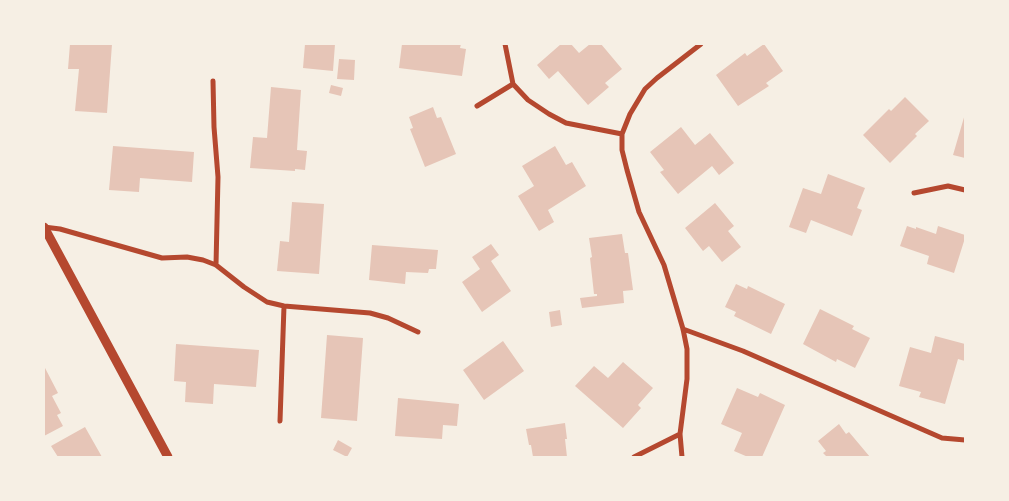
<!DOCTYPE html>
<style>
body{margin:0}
#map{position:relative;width:1009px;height:501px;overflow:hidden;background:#f6efe4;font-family:Raleway,sans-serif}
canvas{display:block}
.frame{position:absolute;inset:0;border:45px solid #f6efe4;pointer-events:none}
</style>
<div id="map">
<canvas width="1009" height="501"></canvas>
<div class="frame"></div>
</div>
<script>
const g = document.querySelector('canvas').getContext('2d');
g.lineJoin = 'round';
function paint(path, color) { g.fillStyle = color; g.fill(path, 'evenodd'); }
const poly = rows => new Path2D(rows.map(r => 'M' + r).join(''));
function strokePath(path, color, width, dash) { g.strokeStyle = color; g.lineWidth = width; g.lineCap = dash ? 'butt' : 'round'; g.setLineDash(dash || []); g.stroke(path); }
paint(poly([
 [70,44,112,44,107,113,75,111,79,69,68,69],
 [305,44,335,44,333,71,303,68],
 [402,44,461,44,460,48,466,49,462,76,399,68],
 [561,44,571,44,579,53,590,44,601,44,622,69,605,83,609,87,588,105,558,71,549,79,537,65],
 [764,44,783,71,766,83,769,86,738,106,716,75,745,53,747,56],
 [339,59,355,60,354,80,337,79],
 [331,85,343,88,341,96,329,93],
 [271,87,301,90,297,150,307,151,305,170,295,169,295,171,250,168,253,137,267,138],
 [905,97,929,121,915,134,917,136,890,163,863,135,889,109,891,111],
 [433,107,437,118,441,117,456,154,425,167,410,129,413,128,409,117],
 [965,114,965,158,953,155],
 [681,127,695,145,710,133,734,163,719,175,712,166,678,194,660,172,664,170,650,152],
 [113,146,194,152,192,182,140,178,139,192,109,190],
 [555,146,566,165,572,162,586,186,548,210,554,222,539,231,518,196,534,186,522,166],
 [828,174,865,188,857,208,862,210,852,236,811,220,806,233,789,227,803,188,821,194],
 [292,202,324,204,319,274,277,271,280,241,289,242],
 [715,203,734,226,728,231,741,247,722,262,709,246,703,251,685,228],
 [907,226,916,229,916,227,936,234,938,226,965,235,965,238,954,273,927,264,929,256,900,246],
 [622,234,625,253,628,253,633,290,623,291,624,303,582,308,580,298,597,296,597,294,594,294,590,258,592,257,589,238],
 [491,244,499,255,491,261,511,291,482,312,462,282,480,269,472,257],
 [372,245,438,250,436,269,429,269,428,273,406,272,405,284,369,280],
 [736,284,747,289,748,286,785,304,771,334,734,316,736,312,725,307],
 [820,309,854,326,852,329,870,338,855,368,837,359,836,362,803,344],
 [560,310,562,325,551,327,549,312],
 [327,335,363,338,357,421,321,418],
 [935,336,965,344,965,361,958,359,945,404,919,397,921,392,899,386,910,347,931,353],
 [503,341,524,371,484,400,463,370],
 [176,344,259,350,256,387,214,384,213,404,185,402,186,382,174,381],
 [623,362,653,388,638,405,641,408,623,428,575,386,594,366,608,378],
 [44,366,58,393,52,396,61,413,57,415,63,426,44,436],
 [737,388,758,397,760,393,785,405,762,457,748,457,734,451,742,433,721,424],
 [398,398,459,404,457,426,443,425,442,439,395,436],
 [565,423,567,439,565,439,567,457,533,457,531,445,529,445,526,429],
 [839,424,846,434,849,432,870,457,827,457,823,453,826,451,818,441],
 [85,427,102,457,58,457,51,446],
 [338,440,352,448,347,457,333,450]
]), '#e6c5b7');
strokePath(poly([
 [213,81,214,127,218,177,216,265],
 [513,84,528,100,549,114,566,123,622,134],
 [477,106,513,84,505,44],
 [914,193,948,186,965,190],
 [44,227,60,229,162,258,187,257,203,260,216,265,244,287,267,302,284,306,370,313,388,318,418,332],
 [683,329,743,351,942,438,965,440],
 [280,421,284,306],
 [634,457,680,434],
 [682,457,680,434,687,379,687,349,683,329,664,265,639,212,627,170,622,150,622,134,630,114,645,89,657,78,701,44]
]), '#b5482f', 5);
strokePath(poly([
 [44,227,168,457]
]), '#b5482f', 9);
</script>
